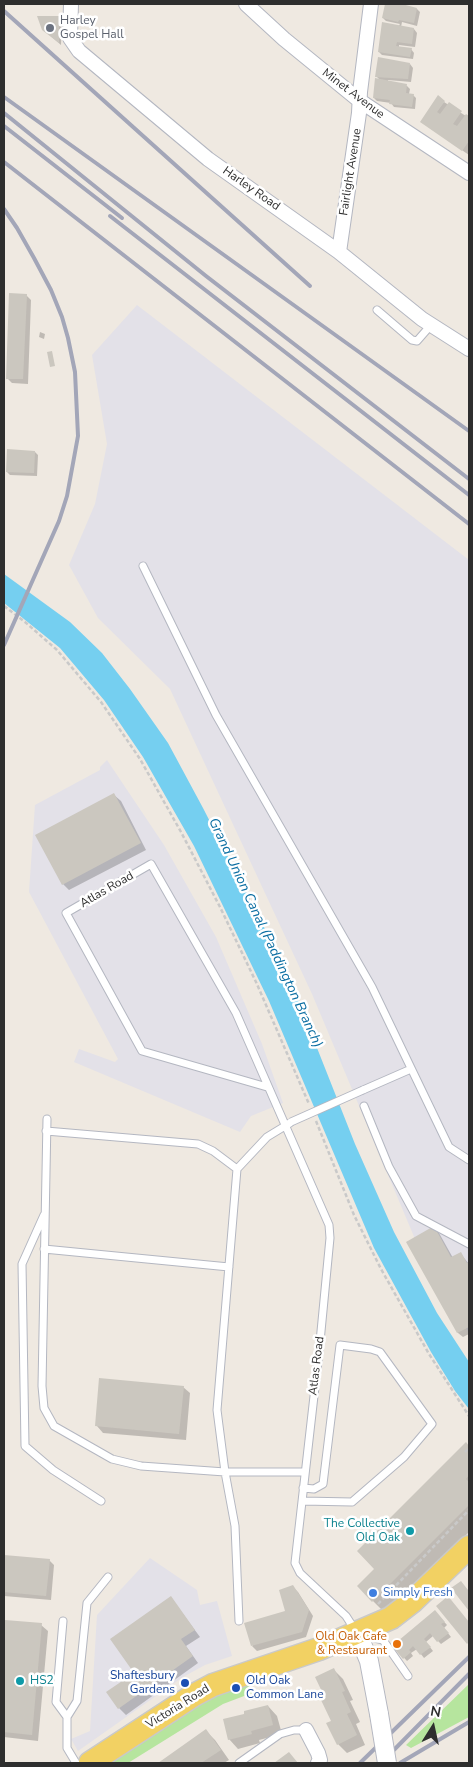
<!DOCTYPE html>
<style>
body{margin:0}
#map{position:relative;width:473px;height:1767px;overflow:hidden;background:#efe9e1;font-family:"Nunito Sans",sans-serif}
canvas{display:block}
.frame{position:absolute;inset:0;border:5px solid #2e2e2e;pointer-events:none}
.north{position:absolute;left:408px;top:1702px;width:50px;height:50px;-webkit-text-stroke:4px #fff;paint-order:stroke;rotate:10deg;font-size:14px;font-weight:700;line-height:20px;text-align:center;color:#2e2e2e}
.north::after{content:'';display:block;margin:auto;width:18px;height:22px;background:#2e2e2e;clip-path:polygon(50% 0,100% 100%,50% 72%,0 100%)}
</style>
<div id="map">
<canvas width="473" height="1767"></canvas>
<div class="frame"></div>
<div class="north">N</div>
</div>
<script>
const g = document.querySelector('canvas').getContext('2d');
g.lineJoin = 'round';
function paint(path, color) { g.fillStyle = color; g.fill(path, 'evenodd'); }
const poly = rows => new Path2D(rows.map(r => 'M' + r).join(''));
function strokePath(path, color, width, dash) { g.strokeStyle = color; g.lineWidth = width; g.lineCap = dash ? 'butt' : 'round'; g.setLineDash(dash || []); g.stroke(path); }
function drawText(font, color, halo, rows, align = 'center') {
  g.font = font + ' "Nunito Sans",sans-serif'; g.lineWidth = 5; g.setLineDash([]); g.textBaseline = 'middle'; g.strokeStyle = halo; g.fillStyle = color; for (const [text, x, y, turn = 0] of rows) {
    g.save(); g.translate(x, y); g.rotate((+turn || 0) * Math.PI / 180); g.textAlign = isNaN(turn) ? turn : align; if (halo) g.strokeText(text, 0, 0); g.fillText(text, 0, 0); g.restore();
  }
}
paint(poly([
 [137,305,469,560,469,1333,423,1258,312,994,170,689,98,618,69,565,95,504,107,444,92,355],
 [107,760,164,845,216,937,262,1044,283,1103,251,1116,240,1132,74,1062,79,1049,115,1062,118,1059,29,892,35,805,100,770,100,767],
 [150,1558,197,1590,200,1605,217,1601,232,1656,205,1665,183,1677,78,1751,71,1739,90,1731,97,1615]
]), '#e3e1e8');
paint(poly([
 [469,1684,469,1717,411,1748,406,1745],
 [249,1685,252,1693,223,1704,128,1763,111,1763,195,1707,220,1694]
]), '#b6e59e');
paint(poly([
 [4,574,70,622,102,653,130,689,168,743,203,808,287,972,355,1144,394,1232,437,1313,469,1362,469,1409,455,1391,431,1352,374,1248,269,1001,194,846,143,757,104,700,60,648,4,603]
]), '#75cff0');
paint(poly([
 [386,4,402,4,405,6,417,9,420,12,417,26,402,22,401,27,414,29,417,33,415,47,399,45,399,48,411,49,414,53,413,59,382,55,379,52,400,24,386,21,383,18],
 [58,17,62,20,61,45,47,33],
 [410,64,413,68,411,82,388,80,388,82,407,86,410,89,409,94,413,95,416,98,415,109,394,107,391,103,377,101,374,98,381,81,377,77],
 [444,102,469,118,469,155,424,124],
 [26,295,31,300,28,384,12,383,7,378],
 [40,332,45,334,44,339,39,337],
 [35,452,38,455,37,476,10,475,7,472],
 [114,795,121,801,146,850,69,890,63,884],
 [434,1228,439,1233,453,1258,460,1253,469,1264,469,1334,463,1337,458,1333,407,1242],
 [183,1387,190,1393,186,1440,103,1433,97,1426],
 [466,1444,469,1447,469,1532,387,1615,358,1586,376,1569],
 [4,1556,49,1560,54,1565,51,1600,4,1596],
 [293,1587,298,1592,313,1616,306,1637,257,1651,252,1646,287,1612],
 [171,1598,200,1637,186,1646,198,1663,126,1715,119,1708],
 [438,1615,447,1625,444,1628,451,1637,441,1644,433,1636,426,1642,433,1651,424,1658,417,1649,411,1653,413,1656,407,1661,393,1646],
 [6,1622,41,1625,48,1631,38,1741,4,1737,4,1644],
 [334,1670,343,1679,353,1700,350,1701,360,1722,356,1724,365,1745,347,1753,338,1744,327,1699],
 [268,1706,277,1716,282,1734,259,1740,260,1743,238,1749,229,1739],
 [206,1731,215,1740,229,1760,224,1763,160,1763]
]), '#0003');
paint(poly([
 [385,4,402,4,417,8,414,23,399,20,398,22,382,18],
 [37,16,59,16,59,43,42,30],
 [382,22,414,28,412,44,397,42,396,46,412,48,410,57,378,52],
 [378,57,410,63,408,79,375,77],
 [375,78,407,84,406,93,414,94,412,107,389,104,390,100,373,98],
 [438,95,445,101,437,112,440,114,449,102,462,111,453,124,457,126,466,114,469,116,469,141,462,151,420,122],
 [9,293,27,294,23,379,6,379],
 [52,351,55,366,50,367,47,352],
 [7,449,35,451,34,473,6,472],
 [114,793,141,843,62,885,35,835],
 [434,1226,451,1257,461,1252,467,1263,469,1262,469,1327,457,1333,406,1242],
 [99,1378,184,1386,179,1434,95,1426],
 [466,1442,469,1446,469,1475,466,1479,469,1482,469,1505,372,1602,357,1586,374,1569,357,1551],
 [4,1555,50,1559,46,1596,4,1592],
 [461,1581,468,1590,469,1589,469,1611,451,1588],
 [293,1585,309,1610,302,1632,251,1646,244,1623,285,1611,279,1590],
 [171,1596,195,1630,181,1639,193,1656,118,1709,106,1692,134,1673,110,1639],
 [448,1596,469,1622,469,1642,467,1644,436,1606],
 [435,1610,445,1622,441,1624,449,1633,437,1642,430,1633,424,1639,431,1647,420,1655,413,1646,409,1650,411,1652,403,1659,392,1646],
 [5,1620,42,1623,32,1735,4,1732],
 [334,1668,345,1691,342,1692,351,1712,347,1714,357,1735,337,1745,326,1723,331,1721,321,1700,325,1698,315,1677],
 [268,1705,273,1725,251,1731,252,1734,228,1740,223,1719,244,1714,244,1711],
 [206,1729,221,1750,201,1763,158,1763],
 [289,1752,298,1763,274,1763]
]), '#cbc7bf');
const service = poly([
 [377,310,412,340,417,341,431,325],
 [143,566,216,715,372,987,449,1147,469,1160],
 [267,1087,142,1051,66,913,151,864,236,1013,329,1225,330,1238,319,1352,295,1563,300,1573,346,1616,355,1630],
 [363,1090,411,1069],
 [364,1106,389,1167,416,1216,469,1244],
 [47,1119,42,1386,44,1408,54,1426,112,1459,141,1466,225,1472,305,1472],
 [46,1131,198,1144,213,1151,237,1169],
 [44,1215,22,1264,25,1446,53,1470,101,1501],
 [44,1249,229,1267],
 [303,1501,352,1502,404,1457,432,1424,380,1352,371,1349,340,1345,323,1484,314,1489,303,1488],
 [63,1621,56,1702,67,1717,67,1748,76,1763],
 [239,1621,235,1526,225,1472,217,1410,237,1169,267,1137,290,1123],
 [366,1636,383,1640,408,1676],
 [67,1717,77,1701,87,1603,108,1577],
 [239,1763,280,1734,294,1730,306,1730]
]);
const minor = poly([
 [71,4,70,38,79,51,208,159,339,252,422,319,469,349],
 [246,4,284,39,360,101,469,173],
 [339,252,359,113,360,92,371,4],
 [306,1730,318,1753,320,1760,318,1763]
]);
const tertiary = poly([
 [358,1634,369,1661,379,1714]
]);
const primary = poly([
 [90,1763,194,1695,213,1685,319,1649,391,1618,413,1601,469,1547]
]);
strokePath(service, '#b4b7c1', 9);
strokePath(minor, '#b4b7c1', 16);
strokePath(tertiary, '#b4b7c1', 20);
strokePath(primary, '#c9c9c9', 25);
strokePath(poly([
 [4,606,25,622,57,650,101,702,140,759,181,832,220,907,256,982,309,1104],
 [316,1121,354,1215,381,1269,429,1354,469,1416],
 [465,1452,469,1448],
 [378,1604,469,1510]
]), '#c9c9c9', 2.5, [4, 2.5]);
strokePath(service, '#fff', 7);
strokePath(minor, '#fff', 14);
strokePath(tertiary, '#fff', 18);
strokePath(primary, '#f2d163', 22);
strokePath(poly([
 [4,11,310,286],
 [4,97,469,431],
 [4,113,206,276,469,479],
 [4,126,122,218],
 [4,162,469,524],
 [4,209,17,228,34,258,51,290,62,317,68,338,75,372,78,436,67,496,59,521,4,645],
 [110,216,469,495],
 [360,1763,469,1657],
 [381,1763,469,1674],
 [400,1763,469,1722]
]), '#a3a6b8', 4);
const serviceBridge = poly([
 [291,1122,363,1090]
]);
const tertiaryBridge = poly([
 [379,1714,387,1763]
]);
strokePath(serviceBridge, '#b4b7c1', 9, []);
strokePath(tertiaryBridge, '#b4b7c1', 20, []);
strokePath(serviceBridge, '#fff', 7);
strokePath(tertiaryBridge, '#fff', 18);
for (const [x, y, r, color] of [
 [50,28,5,"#6b7280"],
 [410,1531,5,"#0f9aa8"],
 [373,1593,5,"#3f7fe0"],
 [397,1644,5,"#e8710a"],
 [20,1681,5,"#0f9aa8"],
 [185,1683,5,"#1a4fb4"],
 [236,1688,5,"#1a4fb4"]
]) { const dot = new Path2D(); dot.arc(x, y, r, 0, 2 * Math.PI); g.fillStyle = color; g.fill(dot); strokePath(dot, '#fff', 2); }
drawText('12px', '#5b616d', '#fff', [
 ["Harley",60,21],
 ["Gospel Hall",60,35]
], 'left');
drawText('12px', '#2e2e2e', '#fff', [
 ["Minet Avenue",353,94,37],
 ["Fairlight Avenue",351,172,-81],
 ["Harley Road",251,189,35],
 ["Atlas Road",107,890,-30],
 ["Atlas Road",317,1366,-83],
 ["Victoria Road",178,1707,-32]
]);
drawText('12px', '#0d838f', '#fff', [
 ["The Collective",400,1524],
 ["Old Oak",400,1538],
 ["HS2",30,1681,"left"]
], 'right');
drawText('12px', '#366cbe', '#fff', [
 ["Simply Fresh",383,1593]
], 'left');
drawText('12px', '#c56008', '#fff', [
 ["Old Oak Cafe",387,1637],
 ["& Restaurant",387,1651]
], 'right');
drawText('12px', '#164399', '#fff', [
 ["Shaftesbury",175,1676],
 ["Gardens",175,1690],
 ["Old Oak",246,1681,"left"],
 ["Common Lane",246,1695,"left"]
], 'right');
drawText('italic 14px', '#0d6fa3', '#fff', [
 ["Grand Union Canal (Paddington Branch)",265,933,65]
]);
</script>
